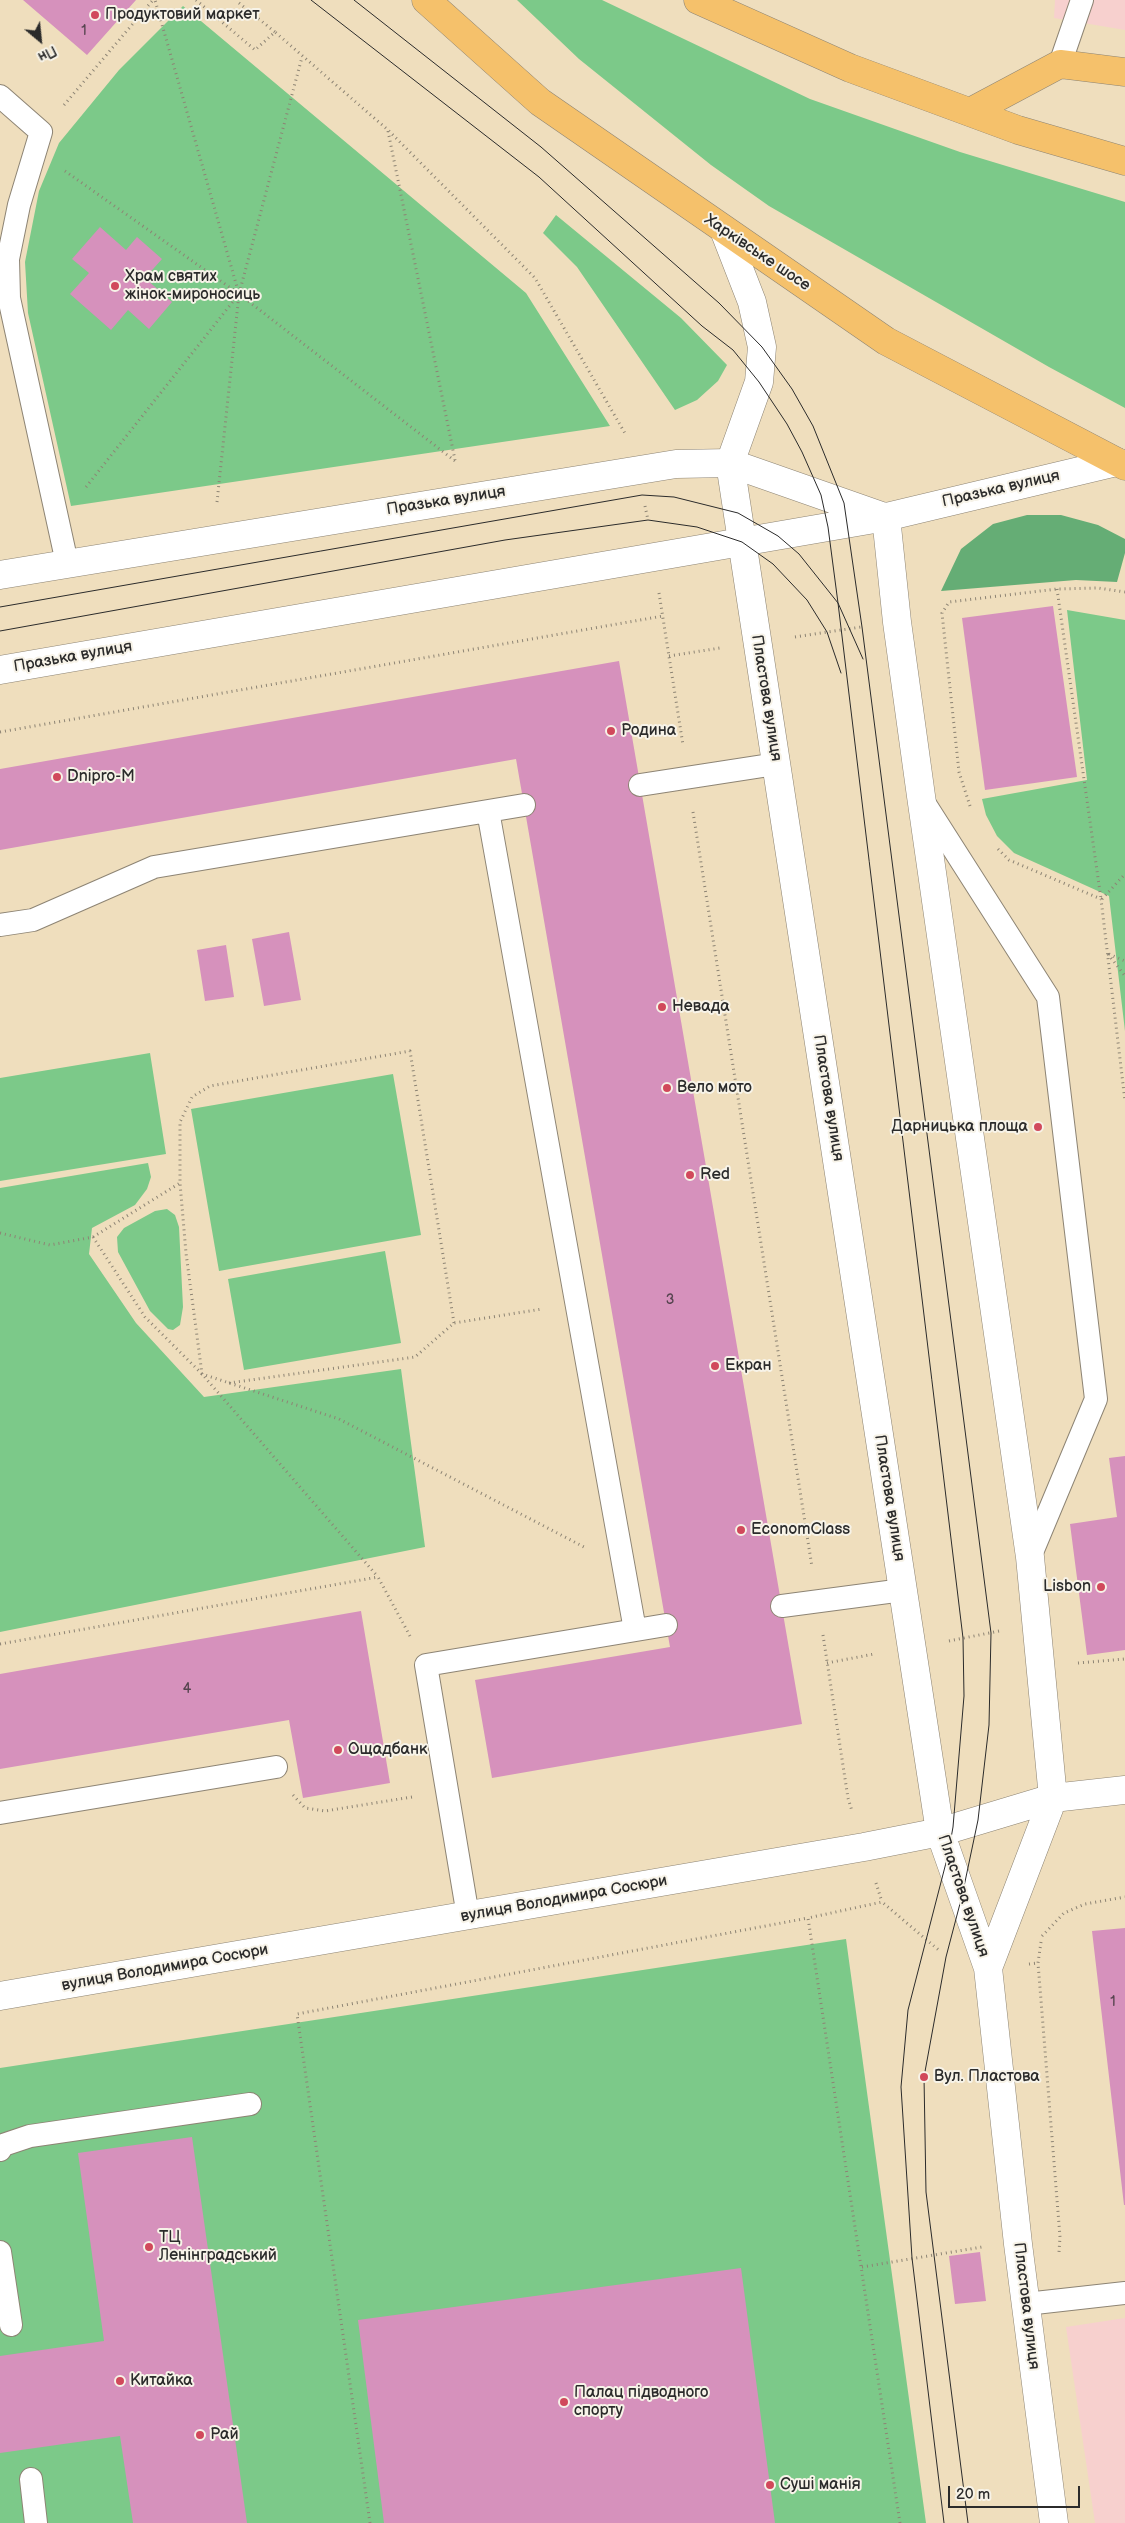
<!DOCTYPE html>
<meta charset="utf-8">
<style>
body{margin:0}
#map{position:relative;width:1125px;height:2523px;overflow:hidden;background:#efdebd;font-family:"Balsamiq Sans",sans-serif}
canvas{display:block}
.north{position:absolute;left:15px;top:15px;width:50px;height:50px;-webkit-text-stroke:4px #f7f3e8;paint-order:stroke;rotate:152deg;font-size:14px;font-weight:700;line-height:20px;text-align:center;color:#2b2b2b}
.north::after{content:'';display:block;margin:auto;width:18px;height:22px;background:#2b2b2b;clip-path:polygon(50% 0,100% 100%,50% 72%,0 100%)}
.scale{position:absolute;left:948px;top:2486px;width:132px;height:22px;box-sizing:border-box;border:2px solid #2b2b2b;border-top:0;padding-left:6px;font-size:15px;line-height:18px;white-space:nowrap;color:#2b2b2b;-webkit-text-stroke:4px #f7f3e8;paint-order:stroke}
</style>
<div id="map">
<canvas width="1125" height="2523"></canvas>
<div class="north">Пн</div>
<div class="scale">20 m</div>
</div>
<script>
const g = document.querySelector('canvas').getContext('2d');
g.lineJoin = 'round';
function paint(path, color) { g.fillStyle = color; g.fill(path, 'evenodd'); }
const poly = rows => new Path2D(rows.map(r => 'M' + r).join(''));
function strokePath(path, color, width, dash) { g.strokeStyle = color; g.lineWidth = width; g.lineCap = dash ? 'butt' : 'round'; g.setLineDash(dash || []); g.stroke(path); }
function drawText(font, color, halo, rows, align = 'center') {
  g.font = font + ' "Balsamiq Sans",sans-serif'; g.lineWidth = 4; g.setLineDash([]); g.textBaseline = 'middle'; g.strokeStyle = halo; g.fillStyle = color; for (const [text, x, y, turn = 0] of rows) {
    g.save(); g.translate(x, y); g.rotate((+turn || 0) * Math.PI / 180); g.textAlign = isNaN(turn) ? turn : align; if (halo) g.strokeText(text, 0, 0); g.fillText(text, 0, 0); g.restore();
  }
}
paint(poly([
 [1055,0,1125,0,1125,30,1054,18],
 [1125,2318,1125,2523,1095,2523,1066,2327]
]), '#f7d0ce');
paint(poly([
 [517,0,602,0,810,99,960,152,1125,202,1125,408,1049,367,769,206,711,165,579,59],
 [183,6,526,293,610,426,71,506,28,313,25,262,39,191,59,143,119,70],
 [556,215,681,318,727,365,718,381,697,400,675,410,577,267,543,233],
 [1067,610,1125,620,1125,1031,1109,896,1014,853,997,836,986,815,982,799,1087,780],
 [150,1053,166,1154,0,1181,0,1078],
 [393,1074,421,1235,219,1271,191,1109],
 [148,1163,151,1177,147,1189,135,1205,92,1228,89,1254,136,1323,204,1397,401,1369,425,1547,0,1632,0,1188],
 [167,1209,175,1215,179,1227,183,1307,180,1325,173,1330,168,1329,150,1311,118,1252,117,1237,124,1228,155,1211],
 [385,1251,401,1343,244,1370,228,1279],
 [846,1939,926,2523,0,2523,0,2068]
]), '#7cc989');
paint(poly([
 [1027,515,1061,515,1098,525,1125,539,1125,553,1117,582,1076,580,941,591,961,549,993,524]
]), '#65ad75');
paint(poly([
 [23,0,136,0,87,55],
 [100,227,126,250,137,237,162,259,145,278,172,302,149,329,128,310,111,330,70,294,89,273,72,259],
 [1053,606,1077,777,985,790,962,618],
 [619,661,802,1724,492,1778,475,1680,670,1647,516,759,0,850,0,769],
 [289,932,301,1000,264,1006,252,939],
 [226,945,234,997,205,1001,197,950],
 [1125,1456,1125,1650,1087,1655,1070,1524,1117,1517,1109,1458],
 [361,1611,390,1783,303,1798,289,1720,0,1769,0,1674],
 [1125,1928,1125,2205,1124,2205,1092,1931],
 [192,2137,247,2523,133,2523,120,2436,0,2453,0,2356,104,2341,78,2153],
 [980,2252,986,2301,955,2304,949,2256],
 [741,2268,775,2523,384,2523,358,2320]
]), '#d691bc');
const service = poly([
 [1060,64,1082,0],
 [0,96,41,132,19,205,8,259,9,298,67,563],
 [640,785,776,764],
 [923,801,1048,997,1096,1399,1030,1557],
 [488,811,524,805],
 [0,925,33,920,154,867,488,811,635,1630],
 [782,1606,903,1590],
 [0,1813,276,1767],
 [468,1916,426,1665,666,1625],
 [0,2150,3,2145,30,2136,250,2104],
 [0,2252,11,2325],
 [1026,2304,1125,2293],
 [31,2479,36,2523]
]);
const minor = poly([
 [724,230,752,302,762,347,759,382,730,463,940,1832,988,1968,1018,2244,1054,2523],
 [886,517,897,622,921,796,1030,1557,1053,1798,988,1968],
 [0,1996,864,1847,940,1832,1053,1798,1125,1790]
]);
const tertiary = poly([
 [0,575,676,464,730,463,884,517],
 [0,670,886,517,1117,462]
]);
const primary = poly([
 [426,0,540,102,886,341,1125,466],
 [698,0,850,68,1018,130,1125,161],
 [970,112,1060,64,1125,72]
]);
strokePath(service, '#8d8474', 24);
strokePath(minor, '#8d8474', 29);
strokePath(tertiary, '#8d8474', 29);
strokePath(primary, '#8d8474', 29);
strokePath(poly([
 [196,0,255,50,275,32,388,130,535,278,626,435],
 [239,3,275,32],
 [64,105,153,0],
 [388,131,455,460],
 [65,171,239,294,455,461],
 [86,487,239,294,155,0],
 [217,502,239,294,302,57],
 [645,506,648,520],
 [1057,589,1101,899],
 [659,593,683,745],
 [795,637,861,627],
 [669,656,720,648],
 [0,732,663,616],
 [970,806,959,772,942,613,949,602,1057,589,1098,588,1125,592],
 [693,812,812,1567],
 [998,849,1009,860,1101,899,1125,1101],
 [1102,899,1125,874],
 [1108,954,1125,976],
 [1109,954,1125,961],
 [0,1233,50,1245,93,1237,145,1317,202,1374,378,1577],
 [93,1237,180,1183],
 [454,1323,410,1051,210,1086,192,1097,180,1122,180,1183,186,1253,202,1374,339,1419,584,1547],
 [229,1383,415,1357,454,1323,542,1309],
 [823,1635,848,1798,852,1811],
 [949,1641,999,1631],
 [0,1644,378,1577,410,1636],
 [827,1663,874,1654],
 [1078,1663,1125,1659],
 [293,1795,305,1808,325,1811,412,1797],
 [876,1883,882,1902],
 [1042,1936,1064,1913,1085,1904,1125,1897],
 [1041,1942,1038,1963,1060,2237,1059,2252],
 [1029,1964,1038,1963],
 [862,2267,982,2247],
 [370,2523,297,2014,808,1918],
 [900,2523,808,1918,882,1902,941,1952]
]), '#8d8474', 3, [1, 4]);
strokePath(service, '#fff', 22);
strokePath(minor, '#fff', 28);
strokePath(tertiary, '#fff', 28);
strokePath(primary, '#f5c16b', 28);
strokePath(poly([
 [311,0,539,177,702,326,733,350,759,382,787,424,802,452,821,495,828,527,838,603,963,1638,964,1696,953,1827,948,1855,908,2010,901,2087,912,2258,944,2523],
 [354,0,541,147,719,303,762,347,792,389,813,426,844,503,862,627,991,1633,989,1725,978,1820,962,1896,946,1957,924,2077,926,2192,968,2523],
 [0,607,642,495,674,497,738,513,778,536,799,554,838,603,863,659],
 [0,631,505,540,648,520,697,527,742,542,773,564,807,600,827,632,841,673]
]), '#2b2b2b', 1);
for (const [x, y, r, color] of [
 [95,15,5,"#d1495b"],
 [115,286,5,"#d1495b"],
 [611,731,5,"#d1495b"],
 [57,777,5,"#d1495b"],
 [662,1007,5,"#d1495b"],
 [667,1088,5,"#d1495b"],
 [1038,1127,5,"#d1495b"],
 [690,1175,5,"#d1495b"],
 [715,1366,5,"#d1495b"],
 [741,1530,5,"#d1495b"],
 [1101,1587,5,"#d1495b"],
 [338,1750,5,"#d1495b"],
 [924,2077,5,"#d1495b"],
 [149,2247,5,"#d1495b"],
 [120,2381,5,"#d1495b"],
 [564,2402,5,"#d1495b"],
 [200,2435,5,"#d1495b"],
 [770,2485,5,"#d1495b"]
]) { const dot = new Path2D(); dot.arc(x, y, r, 0, 2 * Math.PI); g.fillStyle = color; g.fill(dot); strokePath(dot, '#f7f3e8', 2); }
drawText('14px', '#56444f', null, [
 ["1",84,31],
 ["3",670,1300],
 ["4",187,1689],
 ["1",1113,2002]
]);
drawText('16px', '#2b2b2b', '#f7f3e8', [
 ["Продуктовий маркет",105,15],
 ["Храм святих",125,277],
 ["жінок-мироносиць",125,295],
 ["Родина",621,731],
 ["Dnipro-M",67,777],
 ["Невада",672,1007],
 ["Вело мото",677,1088],
 ["Дарницька площа",1028,1127,"right"],
 ["Red",700,1175],
 ["Екран",725,1366],
 ["EconomClass",751,1530],
 ["Lisbon",1091,1587,"right"],
 ["Ощадбанк",348,1750],
 ["Вул. Пластова",934,2077],
 ["ТЦ",159,2238],
 ["Ленінградський",159,2256],
 ["Китайка",130,2381],
 ["Палац підводного",574,2393],
 ["спорту",574,2411],
 ["Рай",210,2435],
 ["Суші манія",780,2485]
], 'left');
drawText('16px', '#2b2b2b', '#f7f3e8', [
 ["Харківське шосе",757,253,34],
 ["Празька вулиця",1001,489,-13],
 ["Празька вулиця",446,501,-9],
 ["Празька вулиця",73,657,-10],
 ["Пластова вулиця",766,698,81],
 ["Пластова вулиця",828,1098,81],
 ["Пластова вулиця",889,1498,81],
 ["Пластова вулиця",963,1896,71],
 ["вулиця Володимира Сосюри",564,1899,-10],
 ["вулиця Володимира Сосюри",165,1968,-10],
 ["Пластова вулиця",1026,2306,83]
]);
</script>
